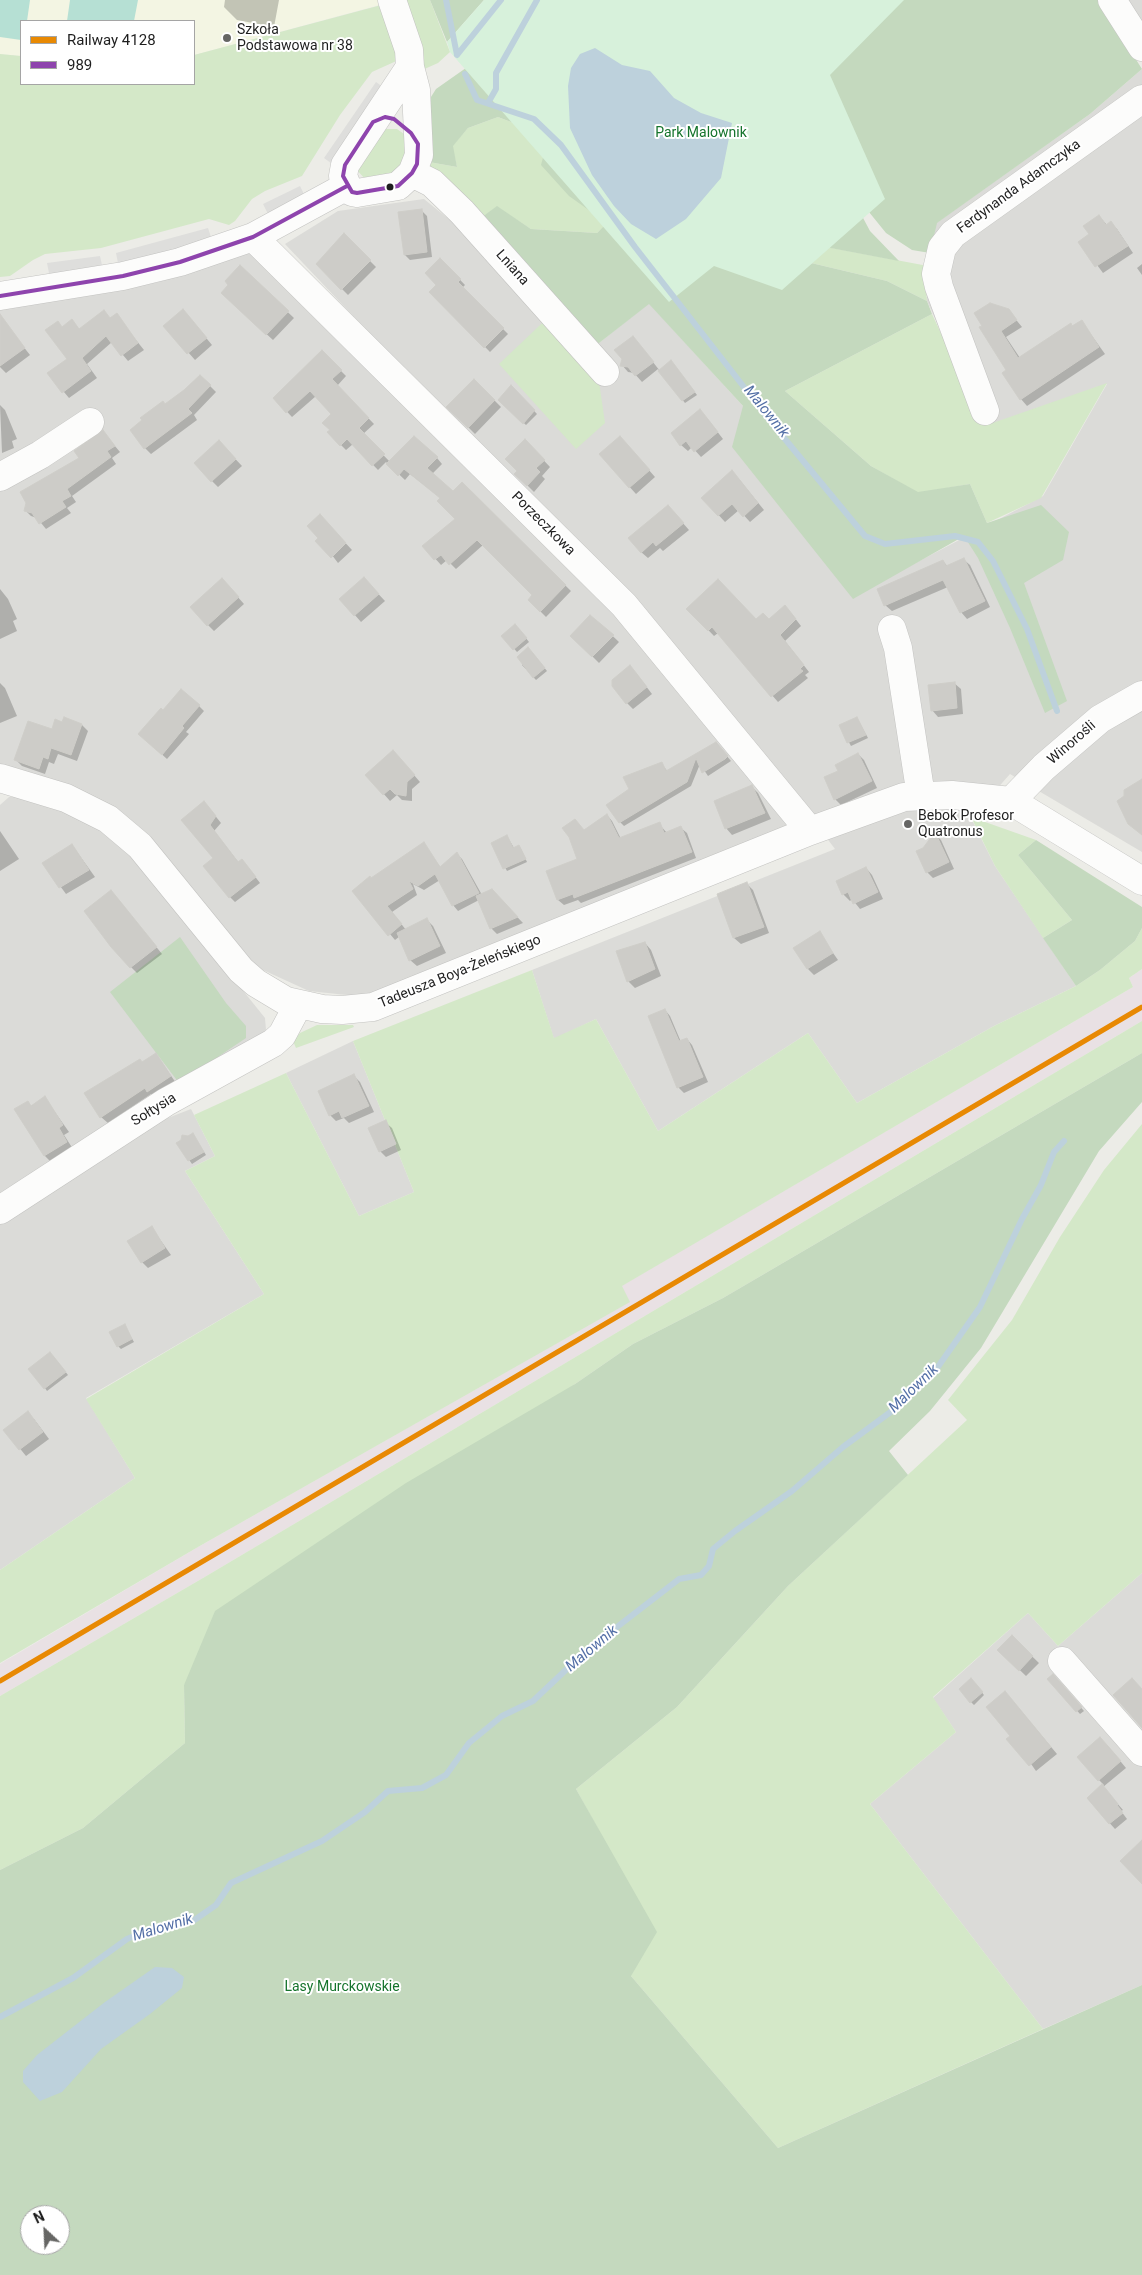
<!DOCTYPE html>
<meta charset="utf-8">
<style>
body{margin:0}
#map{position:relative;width:1142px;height:2275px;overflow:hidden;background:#ecece7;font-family:Roboto,sans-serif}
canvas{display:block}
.legend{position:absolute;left:20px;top:20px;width:175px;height:65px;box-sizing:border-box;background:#fff;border:1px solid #a5a5a5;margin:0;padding:6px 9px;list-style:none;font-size:15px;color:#1e1e1e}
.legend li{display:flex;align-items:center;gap:10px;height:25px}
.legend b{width:25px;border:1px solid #a5a5a5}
.north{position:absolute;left:20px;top:2205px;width:50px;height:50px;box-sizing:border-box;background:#fff;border:1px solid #a5a5a5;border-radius:50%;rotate:335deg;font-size:14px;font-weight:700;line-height:20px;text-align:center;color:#1e1e1e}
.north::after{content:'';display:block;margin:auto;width:18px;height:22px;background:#666664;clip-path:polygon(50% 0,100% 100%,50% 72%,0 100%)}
</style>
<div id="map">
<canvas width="1142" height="2275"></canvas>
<ul class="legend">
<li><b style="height:6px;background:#e88903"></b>Railway 4128</li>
<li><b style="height:6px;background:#8e44ad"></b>989</li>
</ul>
<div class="north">N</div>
</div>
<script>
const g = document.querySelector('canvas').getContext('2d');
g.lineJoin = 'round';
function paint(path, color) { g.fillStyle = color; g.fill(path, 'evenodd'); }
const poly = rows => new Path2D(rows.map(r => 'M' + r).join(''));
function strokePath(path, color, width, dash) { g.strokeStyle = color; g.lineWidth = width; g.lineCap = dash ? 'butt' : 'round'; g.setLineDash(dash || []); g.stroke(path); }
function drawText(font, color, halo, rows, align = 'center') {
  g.font = font + ' Roboto,sans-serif'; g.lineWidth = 4; g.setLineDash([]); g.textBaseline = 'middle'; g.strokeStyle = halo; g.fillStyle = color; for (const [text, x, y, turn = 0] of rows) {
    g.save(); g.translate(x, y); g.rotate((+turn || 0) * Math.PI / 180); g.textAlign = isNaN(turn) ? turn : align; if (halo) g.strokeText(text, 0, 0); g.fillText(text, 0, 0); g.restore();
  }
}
paint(poly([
 [1127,0,1142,0,1142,24],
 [1142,69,1142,852,1010,774,971,818,995,866,1076,986,994,1026,857,1103,808,1033,658,1131,596,1019,554,1039,532,970,835,849,745,730,285,244,338,211,424,199,558,308,594,347,649,303,743,406,853,598,866,589,1043,496,1107,384,984,427,927,301,925,280,936,223,1090,114],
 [247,250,595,589,791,825,407,985,356,996,309,991,263,970,242,953,149,840,0,766,0,306,92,295,159,282],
 [9,797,28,797,76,813,131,851,265,1018,266,1030,261,1038,0,1200,0,805],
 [353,1041,414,1192,359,1216,286,1073],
 [191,1109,215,1156,185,1171,264,1294,86,1398,135,1478,0,1570,0,1222,155,1123],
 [1142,1573,1142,1985,1043,2029,870,1804,956,1732,933,1698,1028,1613,1058,1646]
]), '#dbdbd8');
paint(poly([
 [1142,969,1142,1021,203,1578,0,1696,0,1664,198,1547,629,1302,621,1286,1133,987,1129,978]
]), '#e9e1e4');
paint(poly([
 [0,0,398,0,194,55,194,21,21,21,21,56,0,54]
]), '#f3f5e3');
paint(poly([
 [399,0,430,0,450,52,438,63,420,71],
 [385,4,403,58,372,72,340,115,302,176,265,191,252,199,235,221,229,225,209,219,101,248,45,254,33,260,10,276,0,277,0,54,21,56,21,84,194,84,194,55],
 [498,117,524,127,608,223,597,233,531,229,497,207,478,220,424,172,429,162,457,167,452,146,468,128],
 [380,129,397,129,404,134,410,142,409,167,368,182,353,166],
 [741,231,928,266,925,280,927,301,887,281,727,243],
 [558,308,594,347,605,423,576,449,499,364],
 [932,314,984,426,1107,383,1041,498,987,523,970,484,918,493,871,466,785,391],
 [971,817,1036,840,1018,855,1072,920,1043,938,995,866],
 [1142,928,1142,969,1129,978,1133,987,622,1286,630,1302,198,1547,0,1663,0,1570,135,1478,86,1399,264,1294,185,1171,215,1156,194,1115,286,1073,359,1216,414,1192,353,1041,532,970,554,1038,596,1019,658,1131,808,1033,857,1103,994,1026,1076,986,1100,970,1135,941],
 [1142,1021,1142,1053,723,1298,633,1344,575,1384,184,1685,185,1743,83,1828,0,1870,0,1696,203,1578],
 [317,1025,353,1025,354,1027,296,1048,293,1041,300,1033],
 [1142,1124,1142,1573,1058,1646,1028,1613,933,1697,956,1732,870,1804,1043,2029,778,2148,631,1976,598,1829,576,1789,677,1707,788,1586,967,1420,948,1400,1012,1320,1060,1237,1104,1170]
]), '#d4e8c8');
paint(poly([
 [430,0,484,0,447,42],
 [742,0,1098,0,1142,69,1090,114,937,223,930,253,912,250,886,233,869,212],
 [473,63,727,243,887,281,927,301,932,314,785,391,871,466,918,492,970,484,987,523,1041,505,1069,532,1063,560,1024,583,1067,701,1045,713,1010,628,978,558,964,536,853,599,732,447,743,406,649,304,594,347,478,220,497,206,531,229,597,233,607,223,569,196,541,165,545,150,524,127,498,117,468,128,453,146,457,167,429,162,424,108,436,89],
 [854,201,870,231,899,261,741,231],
 [1036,840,1142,907,1142,928,1135,941,1100,970,1076,986,1043,938,1072,920,1018,855],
 [180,937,226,1003,246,1026,246,1038,179,1083,110,992],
 [1142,1053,1142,1102,1099,1151,981,1348,930,1411,889,1451,908,1475,788,1586,677,1707,576,1789,657,1932,631,1976,778,2148,1142,1985,1142,2275,0,2275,0,1870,83,1828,185,1743,184,1685,215,1611,406,1483,575,1384,633,1344,723,1298],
 [30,2215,60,2215,60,2245,30,2245]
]), '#c4d9be');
paint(poly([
 [484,0,904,0,830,75,885,199,782,290,714,266,669,302,450,52,447,42]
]), '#d7f1db');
paint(poly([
 [0,0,30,0,27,21,21,21,21,40,0,37],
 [70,0,138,0,134,21,67,21]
]), '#b6e0d4');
paint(poly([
 [376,82,387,90,335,166,324,158],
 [300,186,306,198,269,216,263,204],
 [208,228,212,240,119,268,116,253],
 [100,256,103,270,50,278,47,263]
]), '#dededc');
paint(poly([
 [595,48,622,65,650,71,674,98,701,113,732,123,721,178,686,219,656,239,631,224,614,206,592,175,570,128,568,86,571,68,580,54],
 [155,1967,172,1968,184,1977,182,1988,150,2014,101,2049,62,2092,40,2101,23,2082,23,2071,37,2055,105,2002]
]), '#bdd1dc');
paint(poly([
 [225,0,279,0,274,27,237,20,224,7],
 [421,210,427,216,432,257,410,260,405,255],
 [1099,216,1107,225,1111,223,1117,229,1133,253,1103,273,1080,242,1091,235],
 [344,235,376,267,348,295,317,264],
 [440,259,465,285,462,288,508,334,490,352,431,292,438,285],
 [1142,264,1142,275,1137,268],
 [240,267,294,318,273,340,222,293,230,285],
 [1008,310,1022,327,1006,337,1020,358,1082,322,1105,354,1027,406,1021,399,1008,370,983,327],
 [116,315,144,350,128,361,112,342,87,364,97,378,69,398,49,374,68,359,63,328,72,321,80,330,111,319],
 [189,317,212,345,195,360,165,326],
 [8,327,30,355,6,373,0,367,0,332],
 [633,337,660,371,674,365,697,395,685,403,658,369,642,382,634,373,628,372,622,365],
 [322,352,346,376,337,386,374,424,363,434,390,462,437,458,442,464,432,474,453,493,462,484,571,591,546,617,529,600,534,595,483,545,456,569,447,560,441,565,424,546,457,520,441,498,410,474,405,480,386,462,378,470,353,444,346,450,329,433,331,430,333,414,316,396,292,417,275,399],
 [200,376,216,392,194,415,197,420,151,454,145,448,165,405,184,391],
 [474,380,501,407,475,434,448,407],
 [511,387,537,414,526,425,500,400],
 [0,405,5,410,17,439,12,441,14,448,2,453],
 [706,417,723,439,701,457,692,447,688,451,681,445],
 [103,432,120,452,112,458,116,464,72,496,76,502,67,508,71,513,46,529,37,518,31,516,25,510,81,458],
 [626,444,655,477,636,494,600,454],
 [531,447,550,467,542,476,545,479,534,492,516,474],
 [225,448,242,466,218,487,212,481],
 [738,478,764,510,750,522,739,510,725,522,703,498],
 [674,513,689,530,663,551,660,548,648,558,641,552],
 [326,522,352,550,338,563,319,538],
 [963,559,970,565,990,607,967,619,961,612,948,587,892,611,885,605,943,561,948,567],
 [370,585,385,601,361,622,341,599],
 [228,586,244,604,214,631,208,625],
 [0,589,8,599,17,619,13,621,17,631,0,639],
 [688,609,756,621,769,621,791,613,801,626,785,641,809,672,805,675,808,678,778,702,718,633,714,636],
 [601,625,619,642,599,663,572,636],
 [518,628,529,642,517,652,503,636],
 [531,651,547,671,536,680,522,665],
 [636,673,652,694,633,709,627,703],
 [0,683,5,688,17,716,0,723],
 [954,683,961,689,963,714,938,717,932,710],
 [199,706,204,711,186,732,189,734,167,759,145,739,163,711],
 [857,718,868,738,851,746,840,726],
 [63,724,82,725,88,731,77,761,58,754,54,764,49,762,45,774,22,766,16,760],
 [716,743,731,761,708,776,700,764,691,786,624,826,620,822,630,790,661,763,668,772],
 [858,754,864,760,877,788,841,805,835,799,839,771],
 [399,758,420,782,412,789,412,801,402,800,397,795,390,801,367,775],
 [752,787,758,793,771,819,732,835,726,828],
 [209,808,221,823,214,831,239,863,247,866,260,883,235,902,230,897,215,858,183,820],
 [607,815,612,821,621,839,659,824,667,833,681,828,687,833,696,858,581,903,578,900,564,905,558,900,547,872,579,860,584,831],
 [0,831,19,859,0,871],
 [935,834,941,840,954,869,933,878,927,872],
 [507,836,514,848,519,846,521,849,527,862,507,871,493,844],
 [423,844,441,868,457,854,462,859,482,895,498,897,523,923,497,934,491,928,479,900,458,911,453,905,440,880,424,890,413,884,417,895,392,912,406,930,427,920,433,926,446,953,417,966,410,960,400,936,395,940,354,891],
 [72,845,95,877,66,894,44,864],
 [866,868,872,875,883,899,860,909,852,899,850,901,843,894],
 [747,884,753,890,769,933,741,944,734,938,718,895],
 [117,898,162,954,137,973,131,967],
 [819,933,838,960,814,975,808,969],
 [645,943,651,950,661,976,635,988,628,981,617,952],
 [665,1010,670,1016,681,1042,687,1039,692,1045,708,1082,684,1093,678,1087],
 [156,1054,176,1083,155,1097,151,1094,108,1123,101,1117,143,1063],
 [354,1076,360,1082,374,1112,349,1123,344,1118,336,1121,330,1115],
 [45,1098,69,1132,64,1135,73,1149,51,1162,45,1156,16,1110,28,1103,31,1106],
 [385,1122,392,1128,401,1150,386,1157,380,1151],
 [195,1138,206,1155,192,1164,178,1144],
 [152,1228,171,1255,148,1268,142,1262],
 [124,1325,134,1342,121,1349,118,1346],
 [53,1356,68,1375,47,1391,45,1388],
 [34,1419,49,1439,26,1456,5,1430],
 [1012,1637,1039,1663,1026,1676,999,1650],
 [1053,1676,1084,1711,1080,1714,1049,1679],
 [974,1683,984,1695,974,1705,971,1702],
 [1011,1699,1057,1754,1036,1771,1012,1737],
 [1107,1745,1126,1768,1103,1787,1123,1810,1121,1811,1127,1819,1115,1829,1088,1799,1104,1785,1099,1780]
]), '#0003');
strokePath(poly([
 [446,0,457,55],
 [457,55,501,0],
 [465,74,477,100,534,119,561,145,635,247,775,427,865,536,885,544,955,536,978,542,993,561,1027,629,1057,711],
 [488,103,496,89,496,73,537,0],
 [0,2017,73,1978,127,1939,155,1927,193,1921,216,1905,231,1883,322,1841,365,1812,388,1791,422,1788,446,1775,469,1743,502,1716,533,1701,587,1650,679,1579,701,1575,709,1566,713,1549,735,1531,792,1491,843,1447,896,1408,935,1371,980,1307,1022,1219,1041,1185,1054,1152,1064,1141]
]), '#bdd1dc', 6);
const building = poly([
 [422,209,427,252,404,255,398,212,422,209],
 [1099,215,1106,225,1111,221,1128,246,1095,267,1078,242,1089,234,1083,226,1099,215],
 [344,233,371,260,341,290,316,264,344,233],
 [440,258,461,279,458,282,504,328,484,348,429,292,436,285,425,273,440,258],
 [240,265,289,311,266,335,221,293,228,285,225,281,240,265],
 [990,303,1009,309,1017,320,1001,331,1018,358,1071,323,1072,326,1082,320,1099,347,1020,400,1002,373,1006,370,979,327,982,326,974,313,990,303],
 [183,309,207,338,187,354,163,326,183,309],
 [104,310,110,318,117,313,138,343,121,356,106,336,82,358,91,371,62,393,47,373,67,359,45,330,58,321,62,327,72,319,79,329,104,310],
 [0,314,25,348,0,366,0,314],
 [633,336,654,362,635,376,628,367,620,366,622,359,614,350,633,336],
 [322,350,342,370,332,379,369,418,359,428,385,454,372,466,347,439,340,446,327,432,330,430,322,423,331,414,310,391,286,413,273,398,322,350],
 [671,360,695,392,682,401,658,371,671,360],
 [200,375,211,385,188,409,192,413,144,449,130,430,142,420,140,418,163,401,165,404,184,390,200,375],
 [474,379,495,400,468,428,446,407,474,379],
 [511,385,535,410,523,424,498,400,511,385],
 [700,409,718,432,694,452,686,441,680,446,671,433,700,409],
 [103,430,115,446,107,451,111,457,67,489,71,496,62,501,66,507,39,524,32,513,24,511,26,503,20,492,79,458,74,451,103,430],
 [414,436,438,457,427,468,453,491,462,482,566,585,540,612,528,600,532,595,477,540,449,565,441,555,434,560,422,546,455,519,437,501,440,498,404,469,398,476,386,464,414,436],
 [620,436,650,470,629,488,599,454,620,436],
 [525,439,545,460,536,468,540,472,527,486,514,474,517,471,505,459,525,439],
 [219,440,236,459,211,482,194,463,219,440],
 [732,470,758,503,743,517,732,504,718,516,701,498,732,470],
 [668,505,684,523,656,546,653,542,641,553,628,538,668,505],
 [320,514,346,543,331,558,315,541,318,538,307,526,320,514],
 [964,558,985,601,960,613,943,580,884,606,877,589,943,560,946,566,964,558],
 [364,577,379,594,354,616,339,599,364,577],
 [222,578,239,597,207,626,190,607,222,578],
 [718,579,756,619,763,613,769,619,785,605,796,619,780,635,804,665,800,669,803,671,771,697,712,627,708,631,686,609,718,579],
 [590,615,614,635,592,657,570,636,590,615],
 [515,624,527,638,513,650,501,636,515,624],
 [528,647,545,668,533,678,517,657,528,647],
 [630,665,647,687,626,704,612,686,612,680,630,665],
 [955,682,957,708,931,711,928,685,955,682],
 [181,689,200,705,182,726,184,728,162,755,138,734,161,708,163,710,181,689],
 [64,717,82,724,71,755,51,748,48,759,43,757,39,769,14,760,28,721,52,729,55,719,62,722,64,717],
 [857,717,866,735,847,743,839,725,857,717],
 [716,742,728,756,725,759,702,773,696,758,687,782,619,823,606,805,629,789,623,777,662,762,666,771,716,742],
 [393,750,415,775,407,782,406,796,395,794,390,789,383,795,365,775,393,750],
 [858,753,872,781,834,800,824,777,838,771,835,765,858,753],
 [1142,779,1142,835,1128,824,1117,801,1124,796,1124,790,1142,779],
 [752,785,765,813,725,829,714,801,752,785],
 [204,801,216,816,210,825,238,862,242,859,256,877,229,898,203,866,213,858,181,820,204,801],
 [607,814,619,838,660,822,664,833,681,826,692,852,574,898,573,894,557,900,546,871,577,859,569,837,562,828,575,819,584,830,607,814],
 [935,832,949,862,926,873,916,851,923,848,935,832],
 [507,835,513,848,519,845,526,859,503,869,491,843,507,835],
 [424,842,440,867,457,852,479,893,452,906,435,874,418,886,409,881,413,889,387,906,402,924,388,936,352,891,370,876,371,878,424,842],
 [72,844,89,870,59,888,42,863,72,844],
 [866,867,878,892,853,904,848,892,842,895,836,881,866,867],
 [747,882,764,927,733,938,717,894,747,882],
 [492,889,518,917,490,929,476,896,492,889],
 [111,890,157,947,130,968,111,947,84,911,111,890],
 [427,918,440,946,409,961,397,933,427,918],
 [820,931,833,953,807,969,793,948,820,931],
 [645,942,655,969,627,982,616,951,645,942],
 [665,1009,679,1041,687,1038,703,1077,677,1088,648,1016,665,1009],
 [156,1053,171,1076,147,1092,145,1088,100,1118,84,1093,140,1059,142,1062,156,1053],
 [354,1074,369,1106,342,1118,339,1111,329,1116,318,1091,354,1074],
 [45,1096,63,1125,59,1128,67,1142,44,1156,14,1109,28,1101,31,1106,45,1096],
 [386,1120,396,1144,379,1152,368,1128,386,1120],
 [193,1133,204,1152,188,1161,176,1143,181,1140,182,1135,188,1136,193,1133],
 [152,1226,165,1248,141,1263,127,1241,152,1226],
 [125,1324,132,1339,117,1347,109,1332,125,1324],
 [50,1352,66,1372,44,1389,28,1369,50,1352],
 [28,1411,43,1432,19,1450,3,1430,28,1411],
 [1012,1635,1033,1656,1019,1671,997,1650,1012,1635],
 [1053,1674,1082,1707,1076,1712,1047,1679,1053,1674],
 [971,1678,983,1692,970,1703,959,1689,971,1678],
 [1132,1678,1142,1689,1142,1728,1113,1695,1132,1678],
 [1005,1691,1051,1747,1029,1766,1006,1739,1010,1736,986,1707,1005,1691],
 [1100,1737,1121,1761,1098,1781,1077,1757,1100,1737],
 [1102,1784,1118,1804,1117,1805,1123,1813,1109,1824,1087,1798,1102,1784],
 [1142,1840,1142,1884,1120,1861,1142,1840]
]);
paint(building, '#cdccc8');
strokePath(building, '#cfcec9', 1);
const minor = poly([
 [392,0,409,50,410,67,416,90,419,155,412,173,398,186,357,193,352,192,347,186,343,176,345,165,410,67],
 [1112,0,1142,47],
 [412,173,432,183,462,212,605,372],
 [253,237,624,605,810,831],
 [0,296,123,276,180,262,253,237,347,186],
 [985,411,939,287,936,274,942,248,953,234,1142,99],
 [0,477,40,455,90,422],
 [892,629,898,648,921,796],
 [0,778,66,798,108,819,140,846,241,970,256,983,286,1001,322,1009,342,1010,373,1007,810,831,904,797,952,795,1011,801,1142,881],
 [1011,801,1044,767,1100,719,1142,695],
 [0,1210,166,1102,273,1043,282,1035,298,1005],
 [1062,1661,1142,1752]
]);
strokePath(minor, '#c3c3c1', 29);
strokePath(minor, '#fcfcfb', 28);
strokePath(poly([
 [385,117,394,119,411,133,418,144,417,164,412,173,398,186,357,193,352,192,343,176,345,165,373,122,385,117],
 [0,296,123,276,180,262,253,237,347,186]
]), '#8e44ad', 4);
strokePath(poly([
 [0,1681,1142,1007]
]), '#e88903', 5);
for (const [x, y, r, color] of [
 [227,38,5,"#666664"],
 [390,187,4.5,"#1e1e1e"],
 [908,824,5,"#666664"]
]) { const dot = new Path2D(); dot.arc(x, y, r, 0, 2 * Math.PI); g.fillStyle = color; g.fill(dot); strokePath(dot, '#fff', 2); }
drawText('14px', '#1e1e1e', '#fff', [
 ["Szkoła",237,30],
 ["Podstawowa nr 38",237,46],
 ["Bebok Profesor",918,816],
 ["Quatronus",918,832]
], 'left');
drawText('14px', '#15742c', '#fff', [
 ["Park Malownik",701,133],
 ["Lasy Murckowskie",342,1987]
]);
drawText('14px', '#1e1e1e', '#fff', [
 ["Ferdynanda Adamczyka",1019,187,-36],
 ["Lniana",512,268,48],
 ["Porzeczkowa",543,524,45],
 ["Winorośli",1072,743,-41],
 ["Tadeusza Boya-Żeleńskiego",460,972,-22],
 ["Sołtysia",154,1110,-32]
]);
drawText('italic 15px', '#536fa6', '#fff', [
 ["Malownik",766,412,51],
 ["Malownik",914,1389,-44],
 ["Malownik",592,1649,-40],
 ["Malownik",163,1928,-17]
]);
</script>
